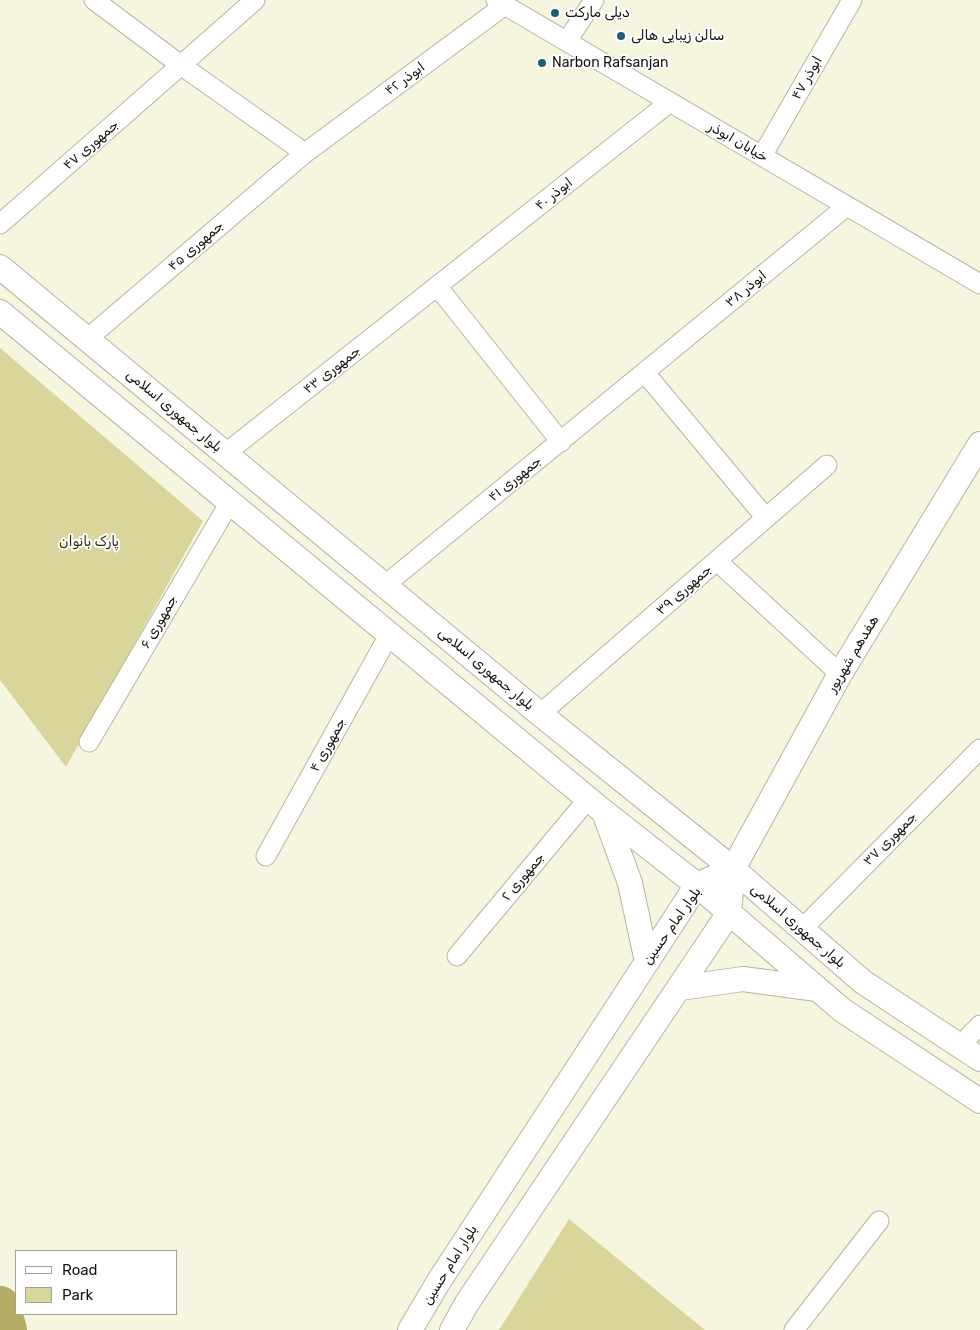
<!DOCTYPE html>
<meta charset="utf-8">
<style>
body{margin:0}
#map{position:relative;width:980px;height:1330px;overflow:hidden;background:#f6f5e0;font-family:Rubik,sans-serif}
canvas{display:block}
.legend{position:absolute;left:15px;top:1250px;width:162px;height:65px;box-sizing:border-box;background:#fff;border:1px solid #a1a19f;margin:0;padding:6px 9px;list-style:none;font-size:15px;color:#15150e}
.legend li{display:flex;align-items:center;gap:10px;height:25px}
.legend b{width:25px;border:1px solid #a1a19f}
</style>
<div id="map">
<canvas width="980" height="1330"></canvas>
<ul class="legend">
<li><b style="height:6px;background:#fff"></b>Road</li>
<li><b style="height:14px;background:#dad69b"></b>Park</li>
</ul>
</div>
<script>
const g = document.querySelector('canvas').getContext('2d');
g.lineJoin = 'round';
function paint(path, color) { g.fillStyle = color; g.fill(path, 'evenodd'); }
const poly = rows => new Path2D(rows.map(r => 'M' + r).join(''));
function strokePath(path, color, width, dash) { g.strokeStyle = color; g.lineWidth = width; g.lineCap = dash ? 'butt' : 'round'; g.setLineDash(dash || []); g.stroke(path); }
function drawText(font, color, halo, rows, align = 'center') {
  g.font = font + ' Rubik,Cairo,sans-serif'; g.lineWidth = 4; g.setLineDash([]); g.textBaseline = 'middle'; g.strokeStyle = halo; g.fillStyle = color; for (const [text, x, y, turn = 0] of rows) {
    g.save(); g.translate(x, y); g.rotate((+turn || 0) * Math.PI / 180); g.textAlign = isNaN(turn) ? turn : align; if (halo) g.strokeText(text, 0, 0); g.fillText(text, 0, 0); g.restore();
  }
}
paint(poly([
 [0,348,203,521,66,767,0,680],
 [569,1219,705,1330,499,1330]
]), '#dad69b');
strokePath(poly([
 [0,1306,7,1330]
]), '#b3ad65', 40);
const minor = poly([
 [94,0,182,66,305,153],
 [496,0,980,284],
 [567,41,594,0],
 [762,156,852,0],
 [0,224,255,0],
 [437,286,561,442],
 [87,339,305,153,505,5],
 [645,373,766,518],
 [226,453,670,102],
 [717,561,840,674],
 [385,585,847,206],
 [540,714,827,465],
 [89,742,230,502],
 [266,856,389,635],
 [801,930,980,749],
 [457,956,588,799],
 [959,1047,980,1025],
 [794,1330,879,1221]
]);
const tertiary = poly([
 [0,267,540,714,733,869,863,982,980,1059],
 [0,312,604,812,697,885,842,1010,980,1101],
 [604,812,630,883,647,962],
 [680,988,743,979,817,989],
 [410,1330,439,1281,697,885,733,869],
 [452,1330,467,1303,729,913,733,869,840,674,980,444]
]);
strokePath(minor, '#b6b4a1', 21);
strokePath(tertiary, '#b6b4a1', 26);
strokePath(minor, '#fff', 19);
strokePath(tertiary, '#fff', 24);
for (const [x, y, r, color] of [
 [555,13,5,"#215d75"],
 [621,36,5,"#215d75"],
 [542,63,5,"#215d75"]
]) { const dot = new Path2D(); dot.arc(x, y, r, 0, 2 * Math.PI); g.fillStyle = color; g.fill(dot); strokePath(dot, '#fff', 2); }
drawText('14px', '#15150e', '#fff', [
 ["دیلی مارکت",565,13],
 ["سالن زیبایی هالی",631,36],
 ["Narbon Rafsanjan",552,63]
], 'left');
drawText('14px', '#15150e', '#fff', [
 ["ابوذر ۴۷",807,78,-60],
 ["ابوذر ۴۲",405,79,-36],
 ["خیابان ابوذر",738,142,30],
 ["جمهوری ۴۷",91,145,-41],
 ["ابوذر ۴۰",554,194,-38],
 ["جمهوری ۴۵",196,246,-41],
 ["ابوذر ۳۸",746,289,-39],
 ["جمهوری ۴۳",332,370,-38],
 ["بلوار جمهوری اسلامی",174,411,40],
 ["جمهوری ۴۱",515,479,-39],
 ["جمهوری ۳۹",684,590,-41],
 ["جمهوری ۶",159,622,-60],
 ["هفدهم شهریور",853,654,-59],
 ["بلوار جمهوری اسلامی",486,669,40],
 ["جمهوری ۴",328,745,-61],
 ["جمهوری ۳۷",890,839,-45],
 ["جمهوری ۲",523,877,-50],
 ["بلوار امام حسین",672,926,-55],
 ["بلوار جمهوری اسلامی",798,926,41],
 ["بلوار امام حسین",450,1265,-58]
]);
drawText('14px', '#302d0c', '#fff', [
 ["پارک بانوان",89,542]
]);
</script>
